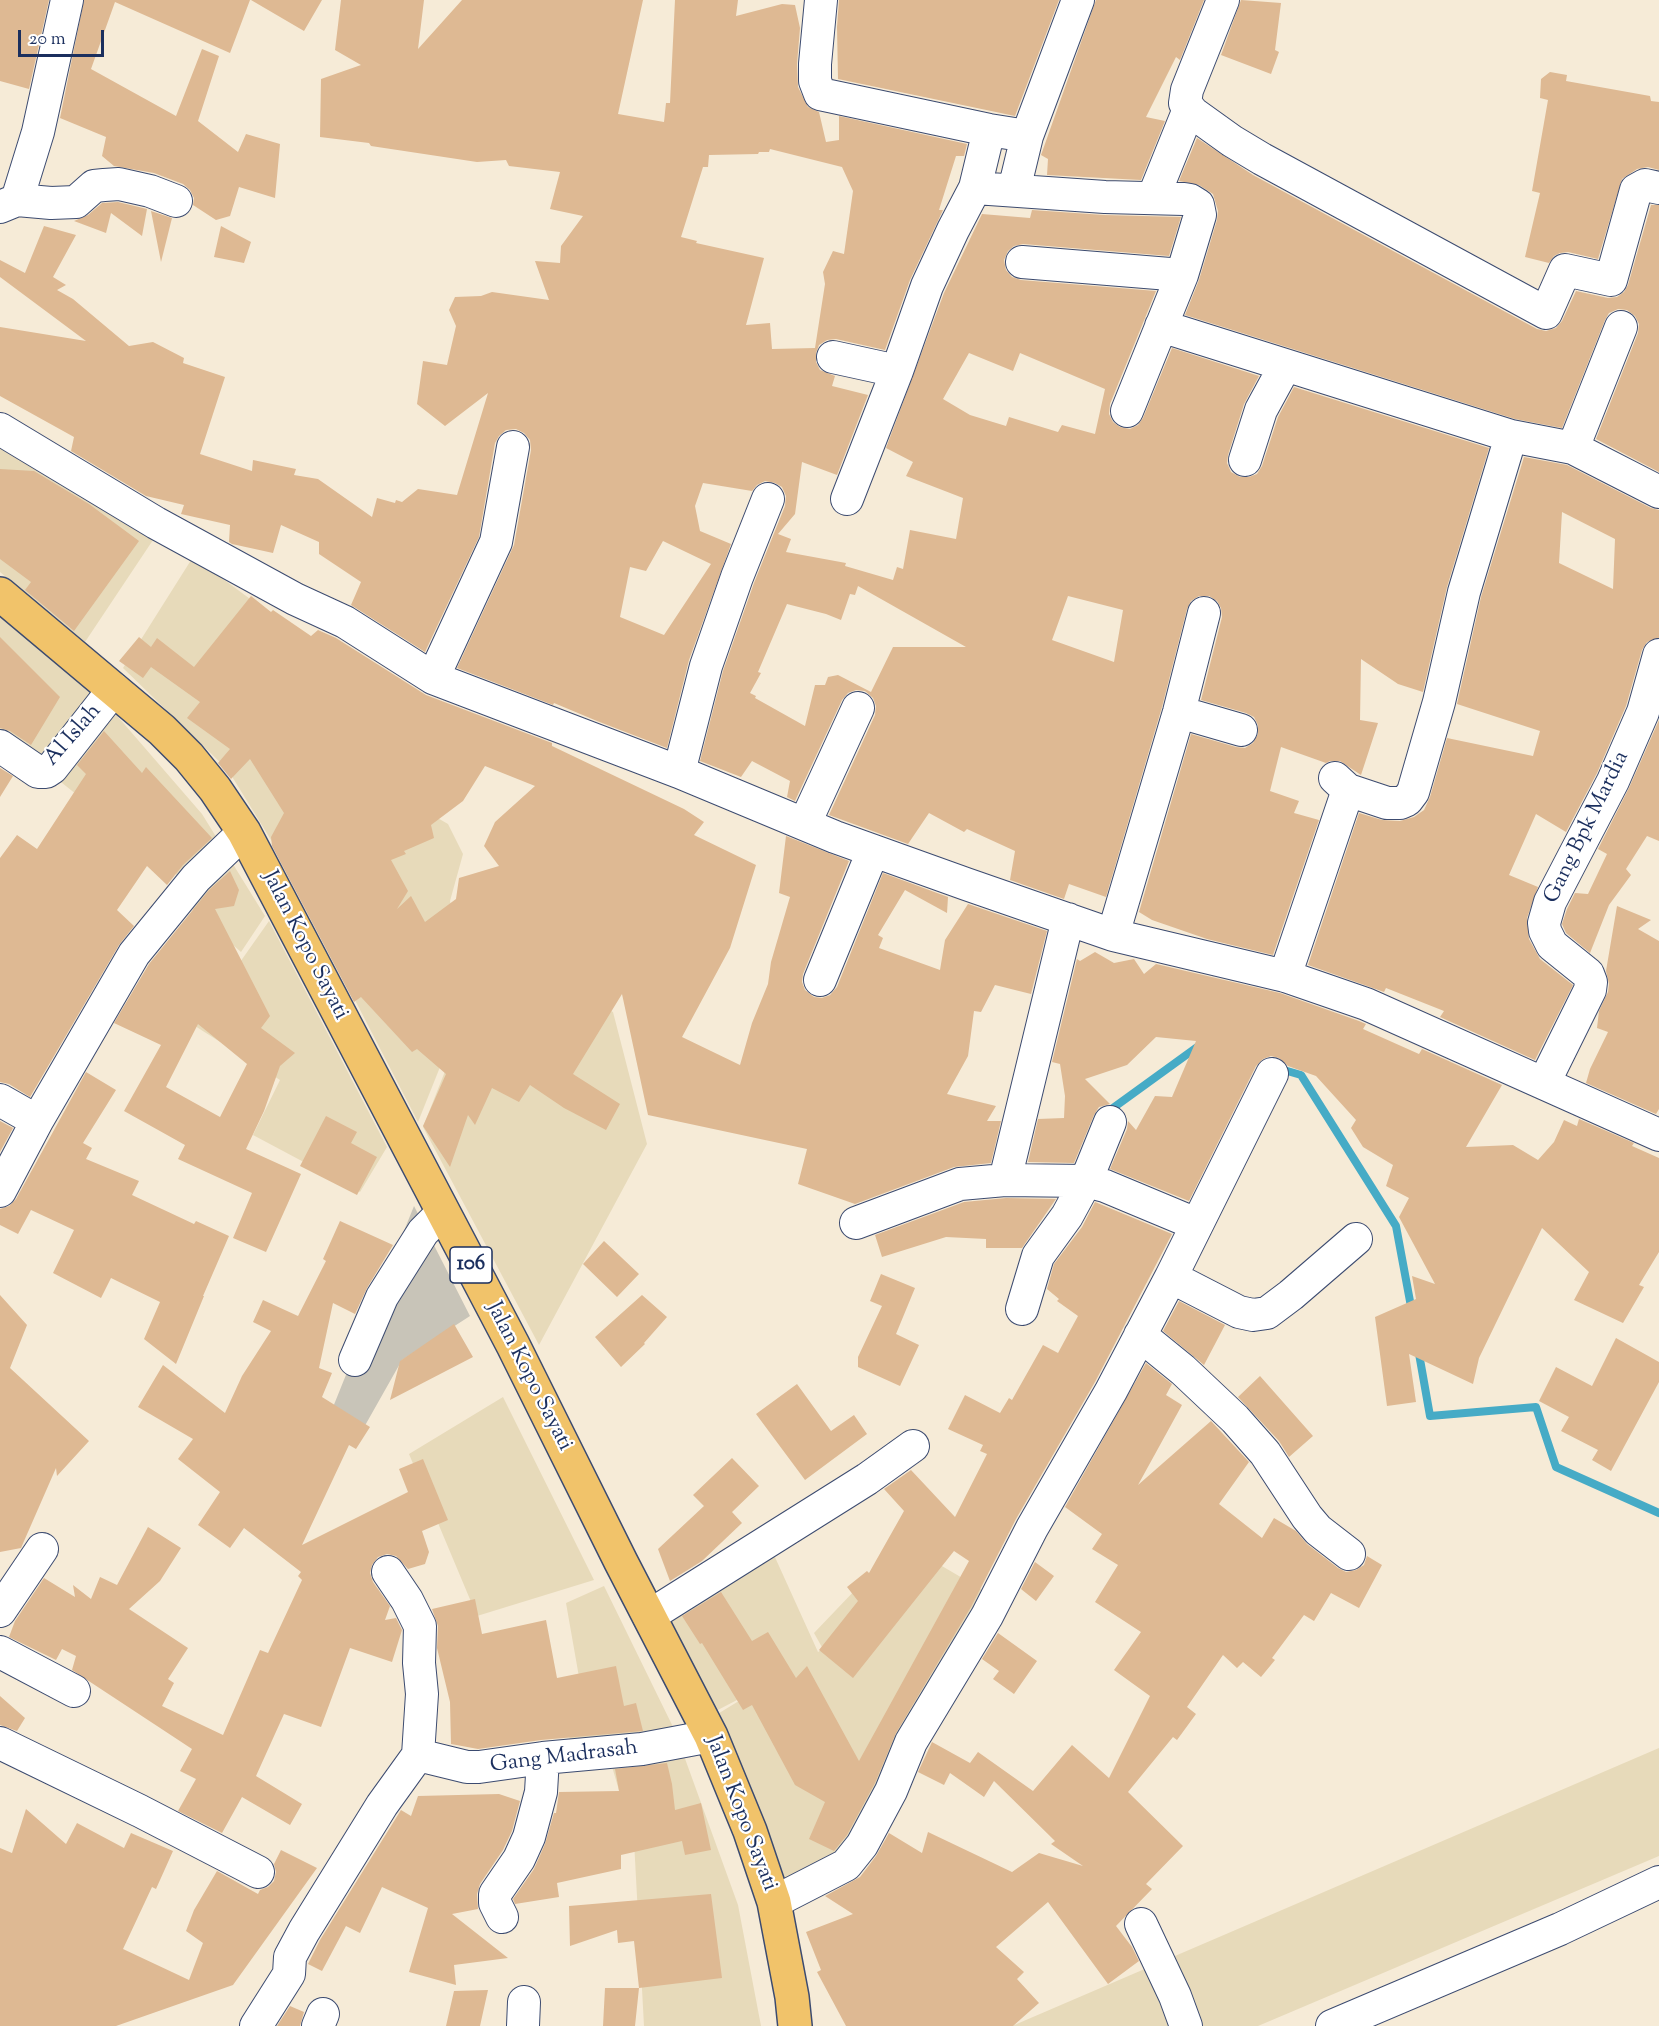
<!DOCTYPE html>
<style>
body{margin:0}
#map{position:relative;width:1659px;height:2026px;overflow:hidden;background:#f6ebd7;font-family:"Sorts Mill Goudy",serif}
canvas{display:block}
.scale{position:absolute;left:18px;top:30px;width:86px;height:27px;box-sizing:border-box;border:3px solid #1b2f5e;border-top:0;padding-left:8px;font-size:18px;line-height:21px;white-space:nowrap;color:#1b2f5e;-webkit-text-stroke:4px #fff;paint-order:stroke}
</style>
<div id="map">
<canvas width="1659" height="2026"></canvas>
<div class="scale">20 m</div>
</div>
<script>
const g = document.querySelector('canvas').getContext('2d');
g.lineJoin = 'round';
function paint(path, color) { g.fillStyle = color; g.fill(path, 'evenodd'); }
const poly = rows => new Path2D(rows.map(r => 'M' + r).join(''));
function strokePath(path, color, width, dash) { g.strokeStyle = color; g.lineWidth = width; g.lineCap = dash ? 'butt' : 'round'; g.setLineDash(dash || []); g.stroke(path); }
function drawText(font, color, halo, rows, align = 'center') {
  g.font = font + ' "Sorts Mill Goudy",serif'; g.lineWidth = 4.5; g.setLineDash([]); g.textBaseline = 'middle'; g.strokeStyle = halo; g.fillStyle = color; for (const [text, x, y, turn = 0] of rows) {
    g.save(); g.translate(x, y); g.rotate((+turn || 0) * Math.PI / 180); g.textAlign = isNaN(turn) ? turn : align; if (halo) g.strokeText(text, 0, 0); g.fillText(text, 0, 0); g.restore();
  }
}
paint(poly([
 [0,432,157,534,85,642,0,572],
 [193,557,306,640,415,805,448,824,463,854,450,901,453,917,488,947,418,1122,279,853,228,770,123,668],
 [0,612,93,688,202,814,265,916,241,952,178,896,184,881,0,733],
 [269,921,387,1147,360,1192,253,1135,280,1080,195,1026],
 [493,950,613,1012,647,1144,539,1345,423,1127],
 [503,1397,594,1580,477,1616,409,1454],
 [901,1542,993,1596,859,1825,826,1874,790,1897,716,1715,760,1688,714,1712,663,1613,769,1544,818,1652,823,1649,814,1633],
 [604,1586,675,1731,738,1905,761,2026,644,2026,634,1841,605,1743,571,1747,561,1686,579,1677,566,1603],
 [1659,1748,1659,1856,1258,2026,1012,2026]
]), '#e7daba');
paint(poly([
 [414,1206,470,1316,402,1360,354,1445,327,1422]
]), '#c8c4b8');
strokePath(poly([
 [1277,1068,1301,1075,1396,1226,1412,1312],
 [1113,1108,1200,1045],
 [1418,1348,1430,1416,1536,1407,1556,1467,1659,1513]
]), '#46abc6', 8);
paint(poly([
 [0,0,49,0,29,89,0,81],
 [84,0,250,0,230,53,115,2,91,69,176,116,202,49,219,56,198,121,238,152,246,134,280,144,275,198,239,187,230,216,216,220,193,205,194,198,190,190,183,184,154,173,114,166,102,156,106,137,60,118],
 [251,0,322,0,304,31],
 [341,0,424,0,418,49,462,0,643,0,618,114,664,122,666,103,670,103,675,0,738,0,736,16,782,4,795,5,800,28,797,64,798,87,808,107,819,112,826,142,839,140,839,116,967,144,964,156,956,156,939,210,943,210,910,280,885,350,836,339,827,340,819,345,816,353,816,362,820,370,835,376,832,386,868,395,837,475,802,462,795,514,778,534,791,539,786,552,846,563,845,566,893,580,897,567,903,569,910,530,956,539,963,498,906,476,913,462,886,448,944,293,982,214,1030,218,1032,210,1104,215,1181,217,1169,256,1023,244,1014,246,1008,251,1004,260,1006,270,1012,277,1021,280,1156,291,1110,404,1109,414,1113,422,1120,427,1130,429,1138,425,1143,418,1172,348,1259,376,1244,404,1228,455,1227,463,1231,472,1240,477,1249,477,1257,474,1262,466,1278,417,1294,387,1489,448,1447,587,1423,692,1398,684,1361,659,1360,720,1378,723,1361,775,1340,761,1330,761,1326,763,1281,747,1270,791,1299,801,1294,813,1319,820,1273,955,1207,939,1152,920,1139,912,1191,734,1236,747,1245,748,1253,743,1258,734,1258,725,1254,717,1246,713,1201,700,1222,617,1221,608,1217,601,1209,596,1199,596,1191,601,1187,609,1162,707,1106,897,1069,884,1064,899,1010,880,1015,851,967,829,964,832,929,813,908,844,829,815,875,715,876,706,873,698,865,691,856,690,848,693,842,700,795,801,787,797,790,781,752,761,741,777,700,761,723,671,754,583,785,506,786,496,782,487,775,483,765,481,757,485,752,491,703,483,695,506,700,531,731,544,689,660,667,748,597,721,554,703,553,705,457,668,514,545,531,450,530,440,524,433,516,429,506,430,499,436,495,443,479,537,425,652,351,605,361,582,319,554,319,542,281,525,273,553,232,544,229,542,230,525,181,514,184,505,146,496,71,451,74,437,0,396,0,327,86,341,0,277,0,260,25,273,44,226,76,235,53,277,66,285,57,290,73,299,129,346,153,342,184,358,183,363,225,377,200,454,252,471,253,460,296,469,294,475,318,479,372,517,377,498,395,503,396,500,402,502,418,489,457,495,488,393,445,426,417,404,423,361,447,365,456,326,449,310,455,297,481,296,492,292,549,300,535,261,560,263,561,246,583,216,550,209,560,172,509,166,506,160,477,162,371,146,369,143,320,137,321,79,361,65,335,50],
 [770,149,842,167,853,191,844,254,833,251,823,272,825,284,815,348,772,349,770,323,746,325,764,258,696,243,697,241,681,237,703,167,708,167,709,155,758,154,759,152,769,152],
 [969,353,1013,371,1020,353,1105,389,1095,434,1062,425,1058,432,1009,417,1006,426,970,415,943,399],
 [663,541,711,564,664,635,620,617,630,567,646,571],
 [858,586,966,647,893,647,871,692,838,675,828,677,825,685,815,685,805,726,755,698,756,696,750,693,761,673,758,672,787,604,826,614,841,620,850,594,855,595],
 [1068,596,1123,610,1114,662,1052,640],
 [839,0,1059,0,1015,116,838,79,837,27],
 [1096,0,1204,0,1180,60,1176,57,1146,117,1165,121,1141,180,1047,175,1048,159,1041,155],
 [1241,0,1281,3,1275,50,1279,52,1271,74,1221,55],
 [1550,72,1567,75,1566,81,1650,96,1651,101,1659,102,1659,170,1648,167,1637,169,1622,179,1598,259,1568,252,1560,253,1554,256,1549,263,1525,257,1540,193,1532,191,1548,100,1540,98,1541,79],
 [1197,138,1253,175,1537,329,1546,331,1556,328,1562,321,1576,291,1608,298,1617,297,1624,292,1628,285,1651,205,1659,205,1659,472,1596,439,1638,333,1639,324,1635,316,1627,310,1618,309,1609,313,1605,320,1562,428,1515,419,1185,315,1199,280,1217,220,1218,211,1213,194,1199,185,1179,181],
 [118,202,147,209,142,236,111,213,106,233,74,221,88,215,102,203],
 [151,211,172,218,161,262],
 [221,226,251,242,244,263,214,257],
 [1524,457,1567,465,1651,508,1659,510,1659,638,1647,642,1642,650,1626,706,1597,773,1566,832,1536,814,1509,875,1538,887,1527,918,1529,939,1540,959,1573,985,1535,1060,1440,1017,1444,1011,1386,988,1384,992,1308,965,1359,813,1382,820,1400,821,1414,817,1424,810,1430,797,1447,738,1533,756,1540,731,1457,704,1481,597],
 [1562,512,1615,539,1613,589,1559,563],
 [0,469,34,471,89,504,139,541,74,631,25,590,31,582,0,559],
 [251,596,271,612,273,610,311,636,318,630,336,638,426,695,552,743,552,746,684,809,704,822,694,835,756,865,730,948,682,1037,740,1065,752,1023,768,984,771,962,790,897,779,893,786,836,849,861,803,974,802,982,805,990,814,997,822,998,830,995,837,987,883,873,948,897,947,913,905,890,878,935,883,938,879,948,940,970,945,940,968,904,1047,931,1031,994,995,985,981,1012,974,1011,968,1056,947,1094,996,1106,987,1121,1001,1121,991,1163,954,1167,855,1204,798,1184,807,1149,648,1115,622,994,573,1074,620,1104,606,1130,564,1108,530,1085,519,1102,492,1088,475,1125,468,1115,450,1167,423,1126,446,1074,417,1049,412,1052,361,997,354,1002,272,846,271,837,284,813,250,759,231,779,218,763,230,749,187,718,200,702,151,667,143,678,119,661,139,637,151,647,157,638,194,667],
 [485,766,535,786,495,822,484,846,499,866,459,878,456,899,425,922,411,896,397,909,408,891,391,860,406,854,404,851,434,838,431,825,463,801],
 [0,637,60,697,31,745,10,731,0,728],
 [1659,720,1659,841,1647,836,1626,869,1631,875,1609,905,1590,953,1566,933,1562,924,1567,909,1575,893,1588,894,1607,854,1598,849,1629,788],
 [104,731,142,773,146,767,212,838,183,865,167,885,147,866,117,910,134,926,119,945,30,1097,9,1084,0,1082,0,858,17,835,37,849,86,774,77,765],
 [0,768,13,776,0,797],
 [230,871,239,890,234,906,215,909,270,1016,261,1028,295,1053,280,1066,264,1111,246,1149,301,1174,266,1252,233,1238,252,1193,178,1159,185,1145,124,1111,161,1045,114,1023,149,964,209,890],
 [198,1024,247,1064,220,1117,166,1087],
 [1617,906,1651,920,1638,929,1659,941,1659,1109,1656,1114,1586,1083,1590,1069,1608,1032,1597,1028,1599,1011,1608,992,1609,984,1606,971],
 [1095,952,1114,963,1134,959,1144,974,1156,964,1280,993,1359,1021,1366,1024,1363,1029,1419,1054,1422,1049,1502,1085,1466,1147,1513,1145,1538,1160,1554,1142,1564,1120,1577,1126,1579,1119,1634,1143,1632,1146,1659,1158,1659,1252,1639,1285,1644,1287,1623,1323,1574,1300,1589,1272,1542,1228,1479,1358,1473,1384,1409,1354,1416,1402,1387,1406,1375,1317,1416,1299,1412,1276,1435,1284,1399,1217,1409,1198,1386,1186,1393,1165,1363,1147,1351,1128,1356,1120,1316,1076,1288,1066,1279,1058,1271,1056,1263,1059,1256,1066,1189,1201,1110,1169,1127,1129,1128,1121,1136,1130,1155,1096,1172,1097,1196,1041,1156,1037,1127,1065,1085,1079,1110,1104,1099,1107,1094,1115,1074,1163,1028,1162,1038,1119,1064,1118,1065,1096,1060,1064,1052,1062,1077,959,1080,961],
 [86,1072,116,1090,83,1143,92,1148,86,1159,139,1181,132,1195,194,1224,196,1221,229,1236,203,1296,204,1296,176,1364,144,1339,160,1302,111,1278,101,1298,53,1273,74,1230,31,1210,18,1234,0,1225,0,1209,9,1206,16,1199],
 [326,1116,357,1132,351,1143,377,1157,357,1195,300,1166],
 [0,1121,13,1128,0,1152],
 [1006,1198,1056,1199,1022,1248,986,1248,986,1239,946,1237,882,1257,875,1235,964,1202],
 [1095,1202,1172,1234,1095,1382,1016,1519,971,1607,896,1733,875,1783,847,1835,834,1851,809,1839,825,1802,795,1785,752,1705,743,1710,702,1643,700,1644,682,1616,721,1592,752,1641,768,1632,796,1678,807,1666,859,1761,969,1561,954,1551,853,1678,819,1650,858,1601,847,1587,867,1571,869,1573,904,1511,884,1489,911,1470,955,1517,987,1454,980,1451,983,1445,948,1429,965,1395,1000,1413,1009,1398,1012,1400,1043,1345,1058,1353,1078,1316,1057,1301,1059,1299,1047,1289,1054,1264,1082,1227],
 [340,1221,393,1245,367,1288,355,1314,333,1303,319,1368,332,1373,322,1397,370,1427,356,1449,349,1445,302,1545,408,1492,399,1469,423,1459,448,1520,422,1531,429,1552,425,1564,408,1569,396,1556,387,1554,378,1557,372,1565,370,1573,373,1582,390,1606,385,1620,396,1618,402,1630,392,1662,350,1648,321,1727,284,1714,256,1776,302,1804,290,1825,242,1797,222,1833,178,1811,196,1779,180,1771,192,1749,72,1670,76,1656,62,1649,56,1660,9,1637,15,1621,44,1578,75,1597,73,1585,91,1599,100,1577,117,1585,148,1527,181,1548,160,1581,129,1609,188,1648,168,1679,174,1683,162,1706,223,1735,260,1650,268,1653,302,1580,298,1576,301,1572,244,1528,230,1548,198,1525,220,1492,178,1459,193,1439,138,1407,163,1365,225,1413,242,1376,271,1331,253,1322,263,1300,298,1316,326,1261,323,1259],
 [604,1241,639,1274,617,1297,583,1264],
 [881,1274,915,1288,896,1334,919,1345,900,1386,858,1367,858,1357,882,1306,870,1301],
 [0,1295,27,1325,10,1368,89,1441,57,1476,56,1468,21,1548,0,1552],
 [642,1295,667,1317,644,1343,645,1344,621,1367,595,1337],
 [1179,1301,1225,1325,1204,1365,1163,1331],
 [454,1324,473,1357,390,1400,400,1361],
 [1616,1338,1659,1362,1659,1382,1611,1471,1592,1460,1598,1450,1561,1431,1569,1417,1539,1401,1556,1367,1592,1386],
 [1146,1363,1172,1384,1166,1395,1182,1405,1138,1485,1211,1421,1249,1462,1219,1504,1262,1538,1274,1518,1296,1531,1307,1544,1338,1568,1346,1572,1356,1570,1364,1565,1367,1556,1382,1565,1359,1608,1331,1593,1314,1621,1304,1615,1272,1658,1275,1660,1261,1677,1243,1662,1237,1668,1223,1655,1187,1707,1196,1714,1177,1740,1173,1737,1128,1792,1183,1846,1146,1884,1152,1889,1116,1926,1132,1947,1139,1961,1108,1984,1048,1902,996,1947,1024,1972,1017,1979,1039,2003,1013,2026,846,2026,817,1972,821,1970,806,1932,853,1914,825,1896,860,1877,876,1856,889,1833,922,1853,928,1832,1012,1872,1039,1853,1083,1866,1051,1844,1055,1841,994,1781,984,1797,950,1773,944,1785,918,1772,932,1742,970,1763,978,1752,1033,1791,1072,1745,1109,1778,1150,1696,1114,1670,1141,1632,1095,1602,1118,1565,1092,1549,1102,1534,1065,1507],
 [1260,1376,1313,1436,1289,1457,1279,1441,1238,1397],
 [797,1384,831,1431,854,1415,867,1434,805,1480,756,1414],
 [732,1458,759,1486,732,1512,742,1523,702,1561,670,1581,658,1549,704,1506,693,1495],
 [1035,1562,1054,1576,1036,1601,1021,1589],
 [475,1599,482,1634,546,1620,557,1678,616,1666,624,1706,636,1703,643,1731,541,1740,478,1749,451,1744,450,1702,437,1648,438,1626,432,1609],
 [998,1633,1037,1661,1014,1694,993,1679,999,1671,982,1659],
 [0,1696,25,1718,17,1731,0,1725],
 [667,1763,672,1784,675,1810,701,1803,711,1850,685,1855,682,1841,621,1855,621,1869,557,1883,559,1897,515,1904,513,1899,534,1869,545,1844,554,1813,556,1813,559,1792,619,1791,615,1769],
 [499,1794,520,1801,512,1831,503,1850,480,1884,477,1894,478,1909,452,1914,508,1958,454,1965,456,1985,409,1972,428,1908,382,1887,360,1933,346,1926,322,1971,308,1964,320,1940,401,1810,411,1816,418,1796],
 [26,1809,66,1844,77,1823,124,1848,131,1833,173,1851,156,1889,152,1887,123,1949,189,1980,203,1943,186,1931,194,1910,217,1871,258,1894,260,1890,268,1887,274,1881,276,1872,274,1864,281,1850,317,1868,233,1985,116,2026,0,2026,0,1848,12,1853],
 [711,1894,722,1978,639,1988,634,1941,618,1943,617,1930,570,1946,569,1906],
 [605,1988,639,1988,635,2026,603,2026],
 [488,1990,480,2026,446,2026,454,1991],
 [290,2006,304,2012,300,2026,277,2026]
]), '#deb993');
const minor = poly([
 [821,0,815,64,815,81,820,94,989,130,1027,136],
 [1223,0,1187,90,1185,103,1193,113,1232,141,1262,159,1546,313,1565,270,1611,280,1636,190,1645,185,1659,188],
 [975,188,1105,197,1184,199,1190,200,1198,205,1200,215,1182,275,1127,411],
 [1014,190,1027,136,1078,0],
 [1153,198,1189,109],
 [17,200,38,132,67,0],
 [0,207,17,200,51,203,76,202,94,186,104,185,119,184,150,191,176,201],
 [1022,262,1182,275],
 [1161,326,1511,436,1573,448,1659,492],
 [833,357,897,371],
 [0,429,156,523,295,599,345,622,433,678,679,772,835,837,966,884,1113,935,1285,976,1366,1004,1659,1135],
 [1573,448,1621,327],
 [1245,460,1261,410,1285,366],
 [847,499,897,371,927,286,953,230,975,188,989,130],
 [433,678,496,542,513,447],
 [1179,712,1241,730],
 [0,746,38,772,46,772,52,768,114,689],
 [679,772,706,666,737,577,768,499],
 [1335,778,1348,790,1387,803,1400,803,1407,800,1413,792,1439,702,1464,592,1511,436],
 [805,823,858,708],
 [1113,935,1179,712,1204,613],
 [1285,976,1348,790],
 [820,980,873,851],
 [1272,1074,1171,1277,1239,1312,1253,1315,1267,1313,1291,1295,1356,1239],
 [1544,1083,1590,990,1591,982,1588,974,1552,945,1545,931,1544,923,1550,902,1613,781,1643,712,1659,655],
 [0,1100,37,1121,134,954,196,878,244,832],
 [1005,1180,1068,919],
 [0,1191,37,1121],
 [856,1223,960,1184,1005,1180,1086,1181,1105,1186,1196,1224],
 [1022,1309,1038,1256,1067,1216,1086,1181,1110,1122],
 [1140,1335,1183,1370,1235,1419,1265,1453,1307,1517,1318,1530,1349,1554],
 [355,1360,382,1297,423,1232,443,1212],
 [0,1611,42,1549],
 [649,1616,867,1479,913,1446],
 [0,1652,74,1691],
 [0,1743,140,1811,258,1872],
 [418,1755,467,1767,479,1767,543,1758,642,1749,711,1736],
 [774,1902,846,1865,862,1845,891,1791,911,1742,987,1616,1032,1528,1111,1391,1171,1277],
 [502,1917,495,1903,495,1894,519,1859,529,1837,541,1792,543,1758],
 [1141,1924,1175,1996,1186,2026],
 [256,2026,289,1974,290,1957,304,1931,382,1805,418,1755,422,1694,419,1663,420,1626,407,1600,388,1572],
 [318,2026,323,2014],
 [523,2026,524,2002],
 [1332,2026,1560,1929,1659,1882]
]);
const primary = poly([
 [0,594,162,730,189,757,215,789,244,832,513,1345,621,1562,711,1736,750,1831,774,1902,792,1997,795,2026]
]);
strokePath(minor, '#3c4b70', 34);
strokePath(primary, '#3c4b70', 36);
strokePath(minor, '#fff', 32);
strokePath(primary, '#f1c36a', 33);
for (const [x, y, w] of [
 [471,1265,42]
]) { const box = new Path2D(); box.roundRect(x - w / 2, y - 18, w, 36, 4.5); g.fillStyle = '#fff'; g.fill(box); strokePath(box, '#1b2f5e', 1.5); }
drawText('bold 21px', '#1b2f5e', null, [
 ["106",471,1265]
]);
drawText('22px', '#1b2f5e', '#fff', [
 ["Al Islah",74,736,-49],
 ["Gang Bpk Mardia",1588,828,-64],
 ["Jalan Kopo Sayati",304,946,63],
 ["Jalan Kopo Sayati",528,1377,63],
 ["Gang Madrasah",564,1758,-7],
 ["Jalan Kopo Sayati",740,1814,69]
]);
</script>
